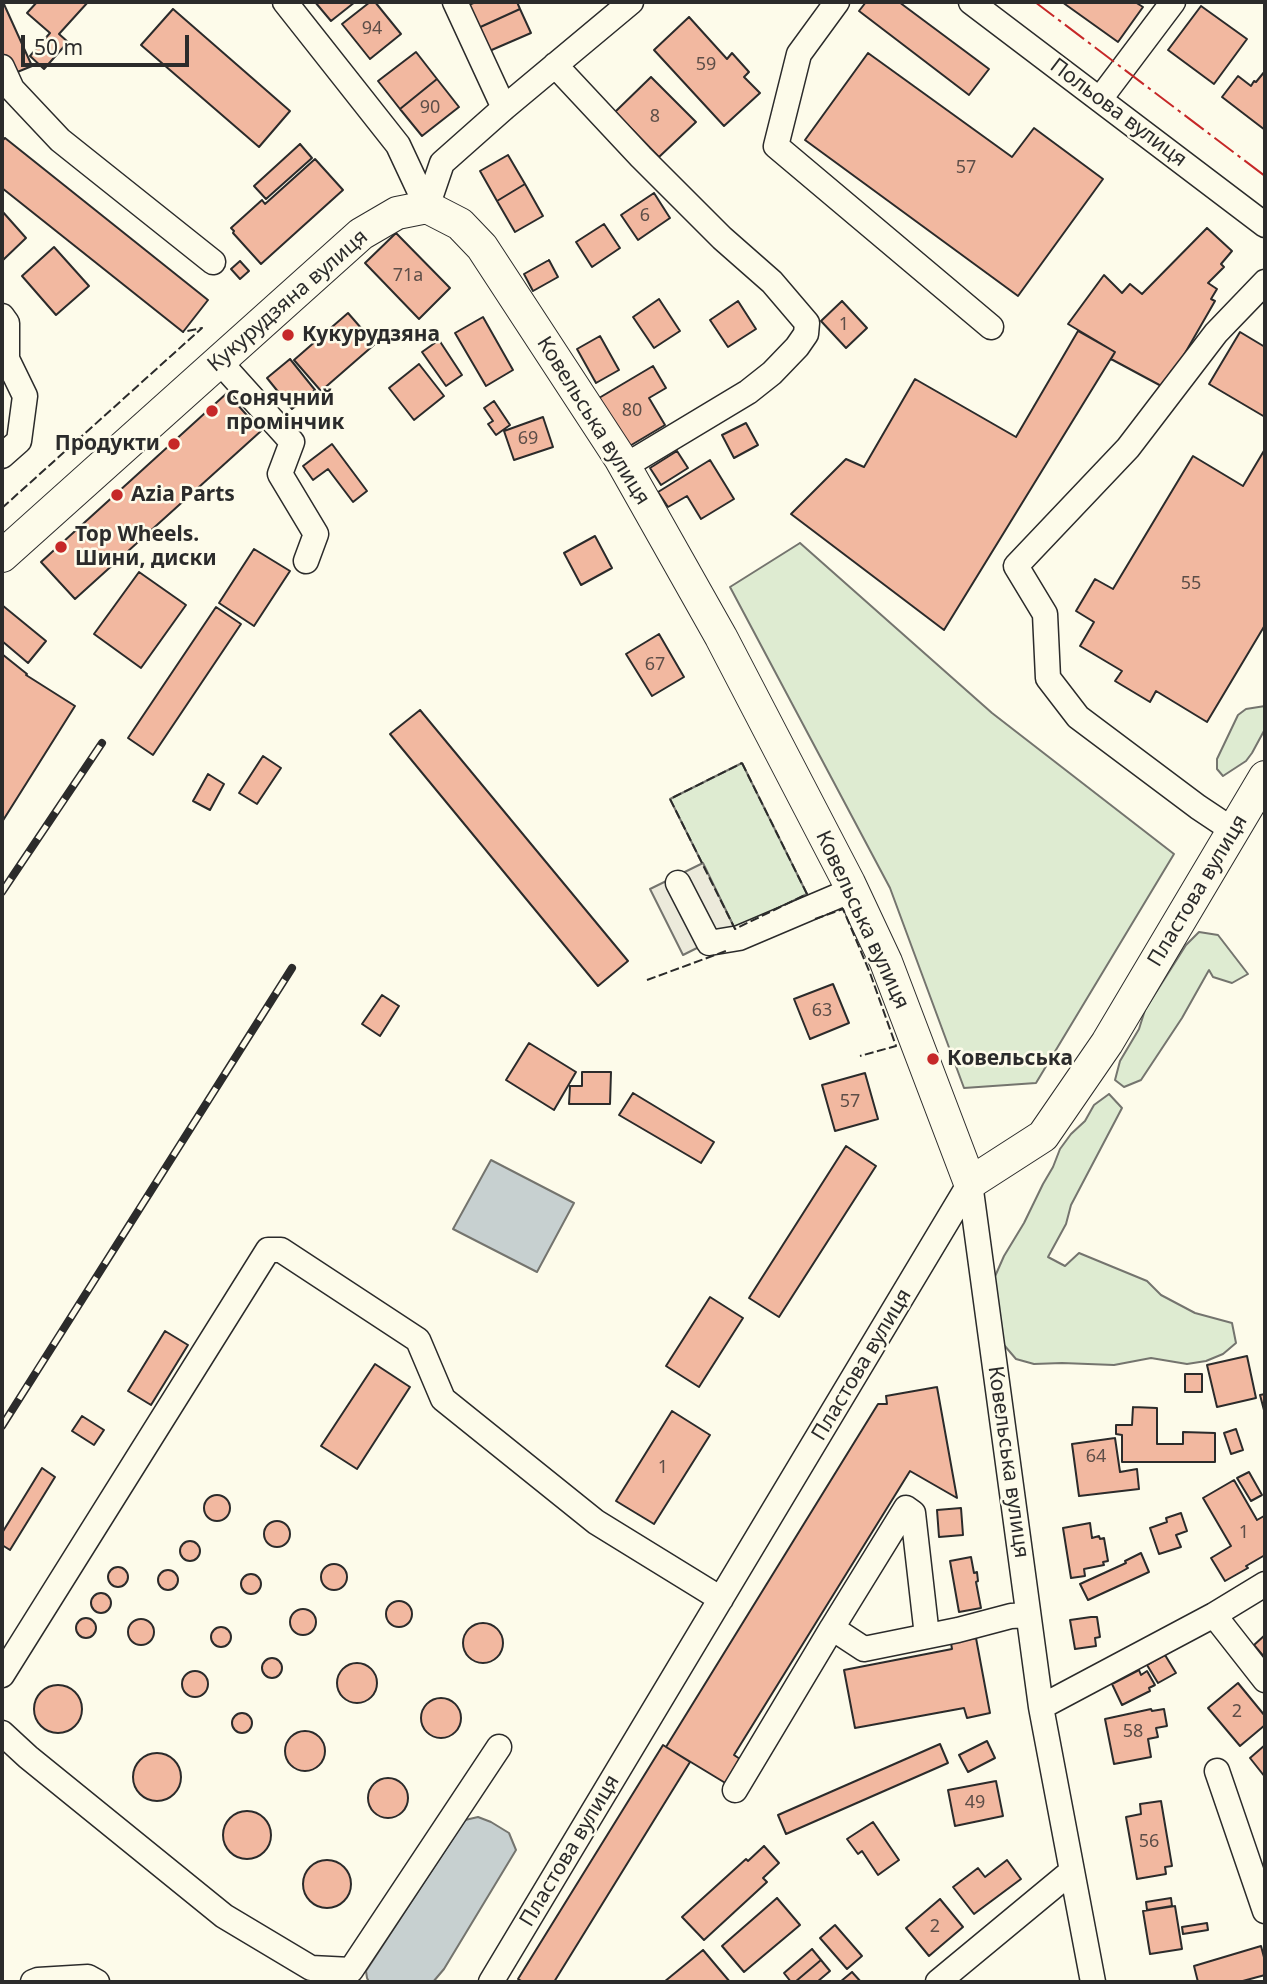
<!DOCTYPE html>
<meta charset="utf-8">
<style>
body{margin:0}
#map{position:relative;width:1267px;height:1984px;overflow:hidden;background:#fdfbea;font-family:"Noto Sans",sans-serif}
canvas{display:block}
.frame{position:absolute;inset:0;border:4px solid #2b2b2b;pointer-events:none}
.scale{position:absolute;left:21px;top:35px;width:168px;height:32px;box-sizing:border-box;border:4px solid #2b2b2b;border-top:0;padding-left:9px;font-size:21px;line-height:24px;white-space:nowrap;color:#2b2b2b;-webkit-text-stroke:5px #fdfbea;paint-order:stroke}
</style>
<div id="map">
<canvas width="1267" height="1984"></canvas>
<div class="frame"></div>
<div class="scale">50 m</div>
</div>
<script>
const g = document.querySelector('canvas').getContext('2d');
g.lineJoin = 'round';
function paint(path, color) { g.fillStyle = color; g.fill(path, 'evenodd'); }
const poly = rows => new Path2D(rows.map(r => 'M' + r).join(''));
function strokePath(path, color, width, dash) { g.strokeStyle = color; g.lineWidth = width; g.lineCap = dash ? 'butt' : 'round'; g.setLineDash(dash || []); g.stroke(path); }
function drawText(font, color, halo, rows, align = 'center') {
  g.font = font + ' "Noto Sans",sans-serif'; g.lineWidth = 5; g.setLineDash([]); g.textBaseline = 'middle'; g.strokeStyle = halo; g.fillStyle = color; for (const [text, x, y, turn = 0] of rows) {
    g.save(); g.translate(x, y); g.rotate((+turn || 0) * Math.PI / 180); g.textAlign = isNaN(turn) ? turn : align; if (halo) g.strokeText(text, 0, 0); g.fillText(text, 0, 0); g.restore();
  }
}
const green = poly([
 [800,543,992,713,1174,854,1036,1083,964,1088,890,888,730,587,800,543],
 [1265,706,1265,729,1252,753,1246,761,1223,776,1217,769,1217,759,1238,715,1246,709,1265,706],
 [742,763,807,894,735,929,670,799,742,763],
 [1199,932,1218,935,1248,974,1232,983,1213,977,1209,970,1182,1018,1141,1080,1124,1087,1115,1080,1120,1061,1139,1029,1145,1010,1155,994,1186,945,1199,932],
 [1109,1094,1122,1108,1071,1205,1066,1224,1048,1257,1065,1266,1079,1253,1147,1281,1161,1295,1195,1313,1232,1323,1236,1343,1223,1354,1206,1361,1187,1364,1151,1358,1114,1365,1062,1363,1034,1364,1016,1359,1004,1345,989,1290,1004,1256,1024,1223,1043,1184,1053,1167,1060,1149,1071,1134,1085,1121,1094,1105,1109,1094]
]);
paint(green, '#deebd1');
strokePath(green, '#74746e', 2);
const parking = poly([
 [703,863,735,929,683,955,650,889,703,863]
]);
paint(parking, '#eceadb');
strokePath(parking, '#74746e', 2);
const water = poly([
 [491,1160,574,1203,537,1272,453,1229,491,1160],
 [478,1817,491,1822,509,1833,516,1850,444,1969,433,1982,369,1982,367,1978,366,1971,465,1820,478,1817]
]);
paint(water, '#c7d0d0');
strokePath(water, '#74746e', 2);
const building = poly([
 [2,2,3,2,32,66,10,75,2,57,2,2],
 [37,2,88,2,59,34,68,42,44,69,30,56,50,33,27,13,37,2],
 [315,2,355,2,331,21,315,2],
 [370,2,375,2,401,34,370,59,342,24,370,2],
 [476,2,517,2,520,9,476,29,466,6,476,2],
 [866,2,899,2,989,69,969,95,859,11,866,2],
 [1062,2,1135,2,1143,7,1118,42,1062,2],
 [1201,6,1247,39,1214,84,1168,50,1201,6],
 [173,9,290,111,259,147,141,45,173,9],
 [520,9,531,33,487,52,476,29,520,9],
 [689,17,727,59,732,53,749,72,744,77,760,93,724,126,654,50,689,17],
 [416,52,437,79,400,109,378,81,416,52],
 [868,53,1012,157,1034,128,1103,179,1018,296,805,140,868,53],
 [1265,71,1265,130,1222,97,1238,76,1251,86,1254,81,1256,82,1265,71],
 [651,77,696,122,659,157,615,112,651,77],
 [437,79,459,107,422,136,400,109,437,79],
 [5,138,208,300,183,332,2,188,2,141,5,138],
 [300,144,312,158,266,199,254,186,300,144],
 [508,155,525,184,497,201,480,171,508,155],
 [315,159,343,190,261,264,233,233,234,231,231,228,262,200,265,204,315,159],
 [525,184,543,216,515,232,497,201,525,184],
 [654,193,670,218,638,240,621,215,654,193],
 [2,211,26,238,2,261,2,211],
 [604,224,620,248,592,267,576,242,604,224],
 [1207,228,1232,251,1221,264,1224,267,1208,283,1217,289,1211,299,1215,301,1165,388,1111,359,1115,352,1068,324,1104,275,1122,293,1130,284,1142,294,1207,228],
 [396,233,450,288,419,319,365,263,396,233],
 [54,247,89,286,56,315,22,276,54,247],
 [549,260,558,277,533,291,524,274,549,260],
 [240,261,249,271,240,279,231,269,240,261],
 [659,299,680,331,654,348,633,317,659,299],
 [738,301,756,329,728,347,710,320,738,301],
 [842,301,867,328,846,348,821,321,842,301],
 [348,313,375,344,321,391,294,360,348,313],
 [483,317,513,370,486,386,455,333,483,317],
 [1078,331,1115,352,944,630,791,514,846,459,864,467,915,379,1016,437,1078,331],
 [1240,332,1265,347,1265,417,1209,384,1240,332],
 [600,336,619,370,596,383,577,349,600,336],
 [439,340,462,375,446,386,422,352,439,340],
 [290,359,315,390,292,409,267,378,290,359],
 [419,364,444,396,414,420,389,388,419,364],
 [653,366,666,388,649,398,665,425,628,447,599,398,653,366],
 [227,393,261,431,75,599,41,562,227,393],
 [494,401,510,425,496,435,488,424,493,421,484,408,494,401],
 [543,417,553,447,514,460,504,431,543,417],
 [746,423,758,445,734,458,722,435,746,423],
 [332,444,367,491,353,502,328,469,313,480,303,466,332,444],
 [1265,449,1265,625,1207,722,1156,691,1150,702,1115,681,1122,671,1080,646,1094,622,1076,611,1095,579,1113,589,1193,456,1243,486,1265,449],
 [677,451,688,468,661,485,650,468,677,451],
 [710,460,734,499,701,519,687,496,668,507,658,492,710,460],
 [595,536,612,568,581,585,564,553,595,536],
 [254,549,290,571,254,626,219,603,254,549],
 [139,572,186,605,141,668,94,634,139,572],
 [2,605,46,641,28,663,2,641,2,605],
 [216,607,241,624,153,755,128,738,216,607],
 [659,634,684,677,652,696,626,654,659,634],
 [2,654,27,674,26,675,75,706,2,822,2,654],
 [420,710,628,961,598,986,390,734,420,710],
 [263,756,281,768,257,804,239,793,263,756],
 [208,774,224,784,210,810,193,801,208,774],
 [833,984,849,1023,810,1039,794,999,833,984],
 [382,995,399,1006,380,1036,362,1024,382,995],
 [529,1043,576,1072,554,1110,506,1080,529,1043],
 [582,1072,611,1072,610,1104,569,1104,570,1086,582,1086,582,1072],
 [865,1073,878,1119,835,1131,822,1085,865,1073],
 [633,1093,714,1142,701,1163,619,1115,633,1093],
 [846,1146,876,1166,779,1317,749,1298,846,1146],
 [710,1297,743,1318,699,1387,666,1366,710,1297],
 [165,1331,188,1345,151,1405,128,1391,165,1331],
 [1247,1356,1256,1398,1217,1407,1207,1365,1247,1356],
 [375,1364,410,1387,357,1469,321,1446,375,1364],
 [1185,1374,1202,1374,1202,1392,1185,1392,1185,1374],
 [937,1387,957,1498,910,1471,734,1755,743,1761,727,1784,666,1747,878,1404,887,1404,886,1396,937,1387],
 [1265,1394,1265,1414,1260,1395,1265,1394],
 [1133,1407,1157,1408,1157,1444,1183,1444,1183,1432,1215,1433,1215,1462,1122,1462,1122,1435,1116,1434,1116,1425,1132,1425,1133,1407],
 [672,1411,710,1435,654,1524,616,1501,672,1411],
 [82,1416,104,1430,94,1445,72,1431,82,1416],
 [1236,1429,1243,1450,1231,1454,1224,1433,1236,1429],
 [1115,1438,1120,1472,1137,1469,1139,1489,1079,1496,1072,1444,1115,1438],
 [42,1468,55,1477,10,1550,2,1545,2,1533,42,1468],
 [1249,1472,1262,1495,1251,1501,1237,1478,1249,1472],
 [1234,1480,1257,1520,1264,1516,1265,1519,1265,1555,1246,1566,1248,1568,1225,1581,1211,1558,1231,1546,1203,1498,1234,1480],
 '204 1508a13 13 0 1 1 26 0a13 13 0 1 1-26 0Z',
 [961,1508,963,1535,939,1537,937,1510,961,1508],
 [1181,1513,1187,1531,1176,1535,1181,1547,1159,1554,1150,1528,1167,1522,1166,1518,1181,1513],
 '264 1534a13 13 0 1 1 26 0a13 13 0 1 1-26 0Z',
 [1090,1523,1092,1538,1099,1536,1100,1539,1104,1538,1108,1561,1103,1562,1104,1565,1084,1569,1085,1576,1071,1578,1063,1528,1090,1523],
 '180 1551a10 10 0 1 1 20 0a10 10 0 1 1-20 0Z',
 [1141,1553,1149,1572,1088,1600,1080,1584,1126,1563,1125,1561,1141,1553],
 [971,1557,974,1573,977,1572,978,1581,976,1582,981,1608,959,1612,950,1561,971,1557],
 '321 1577a13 13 0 1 1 26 0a13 13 0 1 1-26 0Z',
 '108 1577a10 10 0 1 1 20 0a10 10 0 1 1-20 0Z',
 '158 1580a10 10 0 1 1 20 0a10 10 0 1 1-20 0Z',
 '241 1584a10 10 0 1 1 20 0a10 10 0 1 1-20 0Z',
 '91 1603a10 10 0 1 1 20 0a10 10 0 1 1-20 0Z',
 '386 1614a13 13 0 1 1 26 0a13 13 0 1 1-26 0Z',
 '290 1622a13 13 0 1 1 26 0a13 13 0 1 1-26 0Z',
 [1091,1617,1097,1617,1100,1637,1095,1638,1096,1646,1075,1649,1070,1620,1091,1617],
 '76 1628a10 10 0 1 1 20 0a10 10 0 1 1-20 0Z',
 '128 1632a13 13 0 1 1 26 0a13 13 0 1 1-26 0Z',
 '463 1643a20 20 0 1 1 40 0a20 20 0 1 1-40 0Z',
 '211 1637a10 10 0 1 1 20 0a10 10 0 1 1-20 0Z',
 [1265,1635,1265,1658,1254,1645,1265,1635],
 [976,1638,990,1713,967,1718,964,1708,855,1728,844,1670,952,1649,951,1643,976,1638],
 [1165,1655,1176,1673,1158,1683,1147,1665,1165,1655],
 '262 1668a10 10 0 1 1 20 0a10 10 0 1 1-20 0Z',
 '337 1683a20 20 0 1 1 40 0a20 20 0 1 1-40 0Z',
 [1139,1670,1141,1675,1147,1671,1155,1685,1149,1688,1150,1691,1122,1705,1112,1684,1139,1670],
 '182 1684a13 13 0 1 1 26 0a13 13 0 1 1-26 0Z',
 [1238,1683,1265,1716,1265,1725,1240,1746,1208,1708,1238,1683],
 '34 1709a24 24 0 1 1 48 0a24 24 0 1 1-48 0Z',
 '421 1718a20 20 0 1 1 40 0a20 20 0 1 1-40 0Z',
 [1151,1709,1152,1711,1164,1709,1167,1726,1156,1728,1158,1737,1148,1739,1151,1757,1114,1764,1105,1719,1151,1709],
 '232 1723a10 10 0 1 1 20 0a10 10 0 1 1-20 0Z',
 '285 1751a20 20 0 1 1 40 0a20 20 0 1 1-40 0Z',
 [987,1741,995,1758,968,1772,959,1755,987,1741],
 [940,1744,948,1763,786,1834,778,1815,940,1744],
 [663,1745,690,1762,554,1982,523,1982,518,1979,663,1745],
 [1265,1745,1265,1777,1250,1758,1265,1745],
 '133 1777a24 24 0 1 1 48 0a24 24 0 1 1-48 0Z',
 '368 1798a20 20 0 1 1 40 0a20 20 0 1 1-40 0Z',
 [996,1781,1003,1816,955,1826,948,1790,996,1781],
 [1161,1801,1172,1866,1165,1867,1166,1874,1137,1879,1126,1817,1141,1814,1140,1804,1161,1801],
 '223 1835a24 24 0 1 1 48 0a24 24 0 1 1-48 0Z',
 [873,1822,899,1860,878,1875,862,1851,858,1854,847,1839,873,1822],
 [764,1846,779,1863,763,1878,767,1882,704,1940,682,1917,746,1859,748,1861,764,1846],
 [1007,1860,1021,1879,974,1914,953,1887,978,1868,985,1877,1007,1860],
 '303 1884a24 24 0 1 1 48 0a24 24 0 1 1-48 0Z',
 [777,1898,800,1925,744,1972,722,1946,777,1898],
 [1171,1898,1172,1906,1147,1910,1146,1902,1171,1898],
 [940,1899,963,1927,929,1956,906,1928,940,1899],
 [1175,1906,1182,1949,1150,1954,1143,1911,1175,1906],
 [1207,1923,1208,1930,1183,1934,1182,1927,1207,1923],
 [835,1925,862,1956,847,1969,820,1938,835,1925],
 [1261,1946,1265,1961,1265,1975,1239,1982,1198,1982,1194,1966,1261,1946],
 [812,1949,821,1960,795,1982,791,1982,784,1973,812,1949],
 [703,1950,730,1982,664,1982,703,1950],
 [821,1960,830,1971,817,1982,795,1982,821,1960],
 [852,1972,861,1982,840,1982,852,1972]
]);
paint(building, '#f2b8a0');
strokePath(building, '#2b2b2b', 2);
const minor = poly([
 [285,2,398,145,427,207],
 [455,2,504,108],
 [837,2,799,54,776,146,991,327],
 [971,2,1265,225],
 [555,65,641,157,722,238,772,282,807,323,806,334,797,347,772,373,748,392,625,466],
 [2,67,12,89,60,140,213,262],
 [1100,99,1173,2],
 [427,207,442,163,504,108,631,2],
 [2,316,7,323,7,359,25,396,19,441,2,456],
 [219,361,292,442,280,474,316,534,306,561],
 [1234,831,1198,807,1078,717,1048,678,1045,614,1016,566,1128,448,1216,333,1265,282],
 [678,883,709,943,739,938,852,890],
 [970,1183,1041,1707,1093,1982],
 [1214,1615,1265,1680],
 [832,1628,906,1508,913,1513,927,1636],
 [2,1675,268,1250,281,1250,418,1340,443,1399,596,1522,721,1599],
 [1041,1707,1214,1615,1265,1584],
 [2,1733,28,1757,224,1916,311,1968,351,1970,499,1747],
 [1217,1771,1265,1911],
 [735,1790,832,1628,864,1649,958,1630,1011,1616,1028,1615],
 [33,1982,38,1980,88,1977,97,1982],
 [491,1982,970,1183],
 [938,1982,1072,1871]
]);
const major = poly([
 [2,556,361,234,397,213,427,207,460,224,482,247,620,458,721,637,849,883,886,962,970,1183,1043,1136,1107,1043,1265,777]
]);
strokePath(minor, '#2b2b2b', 27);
strokePath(major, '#2b2b2b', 34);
strokePath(minor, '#fdfbea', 24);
strokePath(major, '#fdfbea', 32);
const rail = poly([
 [2,892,102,743],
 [2,1426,292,968]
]);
strokePath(rail, '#2b2b2b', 8);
strokePath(rail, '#fdfbea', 5, [16]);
strokePath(poly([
 [2,508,202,328,183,332],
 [742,763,807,894,735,929,670,799,742,763],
 [815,919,843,909,870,973,896,1046,860,1056],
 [647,980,726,951]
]), '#2b2b2b', 2, [9, 3.5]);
strokePath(poly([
 [1035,2,1265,176]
]), '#c62828', 2, [24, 5, 3.5, 5]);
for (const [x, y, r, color] of [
 [288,335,7,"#c62828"],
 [212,411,7,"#c62828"],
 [174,444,7,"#c62828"],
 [117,495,7,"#c62828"],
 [61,547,7,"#c62828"],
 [933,1059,7,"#c62828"]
]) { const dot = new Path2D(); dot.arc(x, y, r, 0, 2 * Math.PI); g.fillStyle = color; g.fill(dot); strokePath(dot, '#fdfbea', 2.5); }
drawText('18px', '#5d4e48', null, [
 ["94",372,29],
 ["59",706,65],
 ["90",430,108],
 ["8",655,117],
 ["57",966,168],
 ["6",645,216],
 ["71а",408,276],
 ["1",844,325],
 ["80",632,411],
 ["69",528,439],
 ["55",1191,584],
 ["67",655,665],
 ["63",822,1011],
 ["57",850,1102],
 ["64",1096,1457],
 ["1",663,1468],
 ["1",1244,1533],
 ["2",1237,1712],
 ["58",1133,1732],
 ["49",975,1803],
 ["56",1149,1842],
 ["2",935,1927]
]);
drawText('21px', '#2b2b2b', '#fdfbea', [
 ["Польова вулиця",1118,113,37],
 ["Кукурудзяна вулиця",288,301,-41],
 ["Ковельська вулиця",593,421,58],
 ["Пластова вулиця",1198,891,-59],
 ["Ковельська вулиця",862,920,65],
 ["Пластова вулиця",862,1365,-59],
 ["Ковельська вулиця",1008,1462,82],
 ["Пластова вулиця",570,1851,-59]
]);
drawText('bold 21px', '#2b2b2b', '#fdfbea', [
 ["Кукурудзяна",302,335],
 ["Сонячний",226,399],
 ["промінчик",226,423],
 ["Продукти",160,444,"right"],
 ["Azia Parts",131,495],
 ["Top Wheels.",75,535],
 ["Шини, диски",75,559],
 ["Ковельська",947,1059]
], 'left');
</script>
